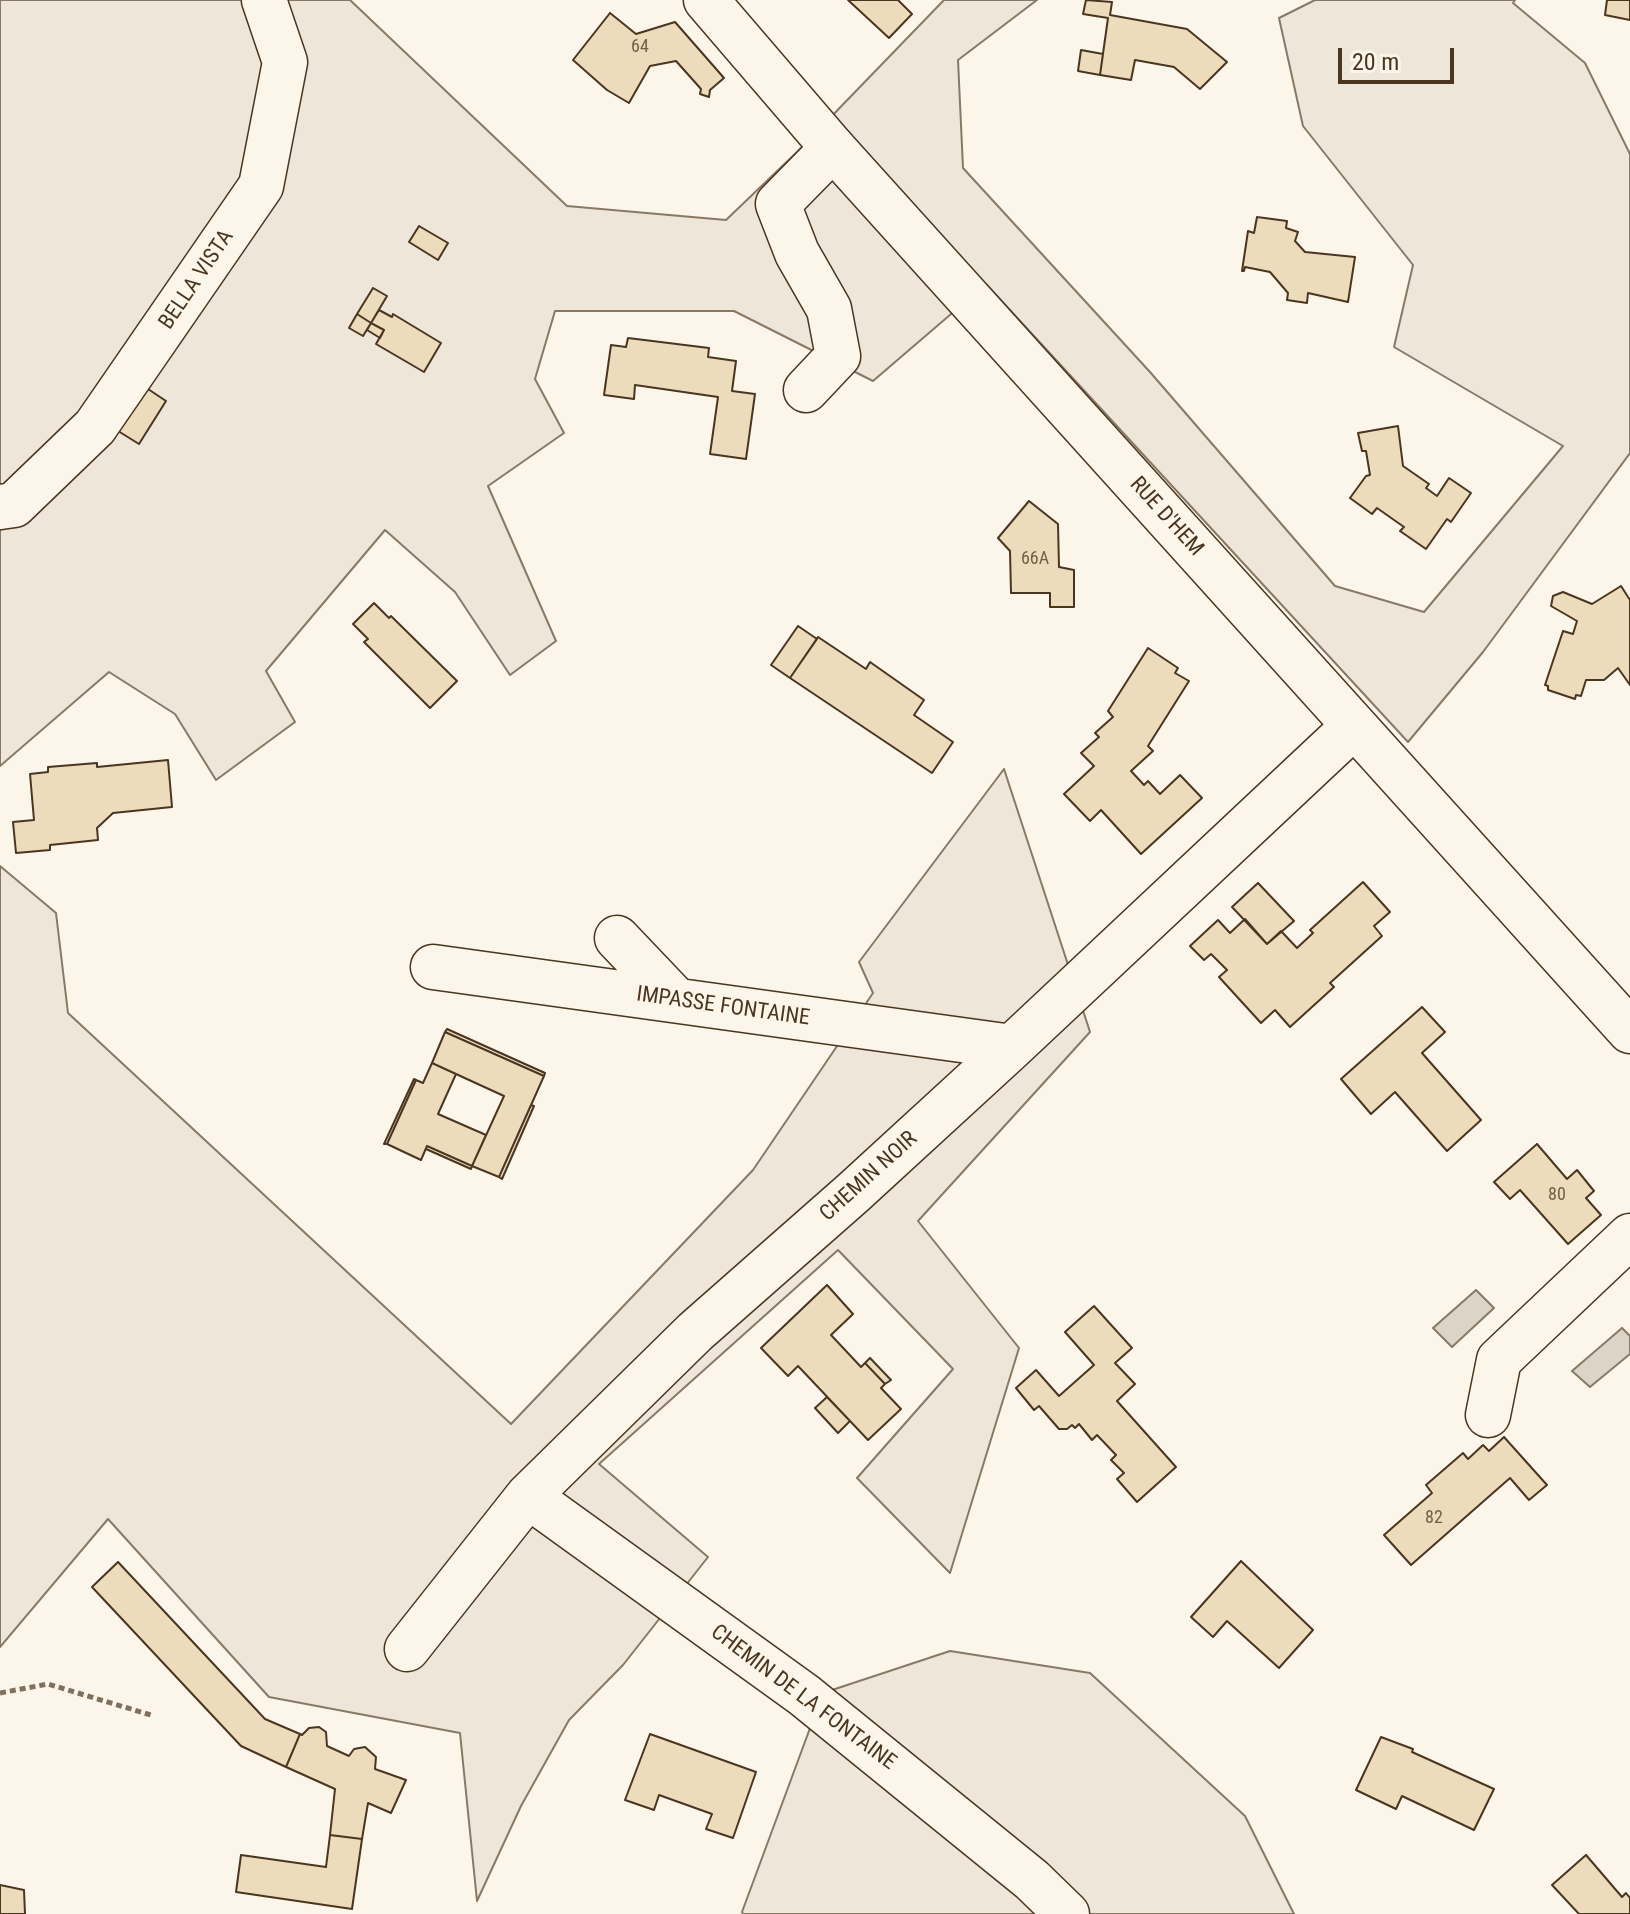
<!DOCTYPE html>
<style>
body{margin:0}
#map{position:relative;width:1630px;height:1914px;overflow:hidden;background:#fbf6e9;font-family:"Roboto Condensed",sans-serif}
canvas{display:block}
.scale{position:absolute;left:1338px;top:48px;width:116px;height:36px;box-sizing:border-box;border:4px solid #4a3520;border-top:0;padding-left:10px;font-size:24px;line-height:28px;white-space:nowrap;color:#4a3520;-webkit-text-stroke:6px #fbf6e9;paint-order:stroke}
</style>
<div id="map">
<canvas width="1630" height="1914"></canvas>
<div class="scale">20 m</div>
</div>
<script>
const g = document.querySelector('canvas').getContext('2d');
g.lineJoin = 'round';
function paint(path, color) { g.fillStyle = color; g.fill(path, 'evenodd'); }
const poly = rows => new Path2D(rows.map(r => 'M' + r).join(''));
function strokePath(path, color, width, dash) { g.strokeStyle = color; g.lineWidth = width; g.lineCap = dash ? 'butt' : 'round'; g.setLineDash(dash || []); g.stroke(path); }
function drawText(font, color, halo, rows, align = 'center') {
  g.font = font + ' "Roboto Condensed",sans-serif'; g.lineWidth = 6; g.setLineDash([]); g.textBaseline = 'middle'; g.strokeStyle = halo; g.fillStyle = color; for (const [text, x, y, turn = 0] of rows) {
    g.save(); g.translate(x, y); g.rotate((+turn || 0) * Math.PI / 180); g.textAlign = isNaN(turn) ? turn : align; if (halo) g.strokeText(text, 0, 0); g.fillText(text, 0, 0); g.restore();
  }
}
const green = poly([
 [0,0,350,0,567,206,726,220,797,152,944,0,1037,0,958,60,963,168,1150,372,1335,586,1424,612,1563,446,1394,347,1413,265,1303,126,1279,18,1315,0,1515,0,1513,3,1585,63,1630,154,1630,453,1483,652,1408,742,986,284,873,381,734,311,555,311,535,379,564,433,488,486,556,641,510,675,455,592,385,530,266,671,295,722,216,780,175,714,109,672,0,766,0,0],
 [1004,769,1090,1032,918,1221,1019,1348,950,1573,857,1478,953,1369,838,1250,599,1464,708,1557,623,1665,569,1720,521,1806,477,1901,460,1733,269,1697,108,1519,0,1647,0,866,56,913,68,1013,511,1424,753,1170,873,993,859,962,1004,769],
 [950,1651,1090,1673,1245,1816,1294,1914,743,1914,742,1912,823,1693,950,1651]
]);
paint(green, '#ede6d9');
strokePath(green, '#887966', 2);
const water = poly([
 [1476,1290,1494,1308,1452,1347,1433,1328,1476,1290],
 [1622,1328,1630,1336,1630,1354,1590,1387,1572,1371,1622,1328]
]);
paint(water, '#dcd4c6');
strokePath(water, '#887966', 2);
const building = poly([
 [848,0,898,0,912,14,889,38,848,0],
 [1086,0,1112,2,1110,15,1187,29,1227,62,1200,89,1174,67,1135,60,1131,80,1100,75,1108,18,1083,14,1086,0],
 [1607,0,1630,0,1630,20,1605,15,1607,0],
 [610,13,636,34,675,22,724,78,710,90,709,97,700,94,701,89,676,61,650,66,629,103,607,90,573,60,610,13],
 [1081,50,1103,54,1100,75,1078,71,1081,50],
 [1257,217,1287,221,1286,228,1298,232,1295,241,1305,252,1355,257,1348,302,1308,293,1307,303,1287,300,1288,293,1270,272,1245,267,1244,271,1242,271,1248,231,1254,233,1257,217],
 [419,226,448,243,438,260,409,242,419,226],
 [373,288,387,296,371,323,357,314,373,288],
 [379,310,392,317,393,314,441,343,424,372,376,344,384,330,371,323,379,310],
 [357,314,371,323,363,336,349,328,357,314],
 [371,323,384,330,380,338,367,330,371,323],
 [628,338,709,348,708,357,736,361,732,391,755,394,746,459,710,454,718,397,635,385,634,399,604,395,611,345,626,347,628,338],
 [130,377,166,401,139,444,102,421,130,377],
 [1398,426,1403,466,1429,484,1426,488,1437,496,1449,478,1471,493,1451,522,1447,519,1426,549,1400,531,1404,527,1377,508,1372,514,1350,498,1366,476,1370,475,1366,451,1362,451,1358,433,1398,426],
 [1029,501,1058,524,1059,567,1074,570,1074,607,1050,607,1050,593,1011,593,1010,551,998,538,1029,501],
 [1621,586,1630,600,1630,685,1618,668,1604,680,1586,680,1581,696,1576,695,1575,699,1548,690,1548,686,1545,685,1563,631,1573,634,1577,621,1551,606,1553,596,1563,592,1592,604,1621,586],
 [374,603,389,618,391,616,457,681,430,708,364,642,368,639,353,624,374,603],
 [798,626,817,639,790,678,771,665,798,626],
 [818,637,866,669,870,662,924,700,914,715,953,742,932,773,790,678,818,637],
 [1148,648,1178,668,1175,673,1189,681,1148,746,1153,751,1131,771,1144,785,1148,781,1160,794,1180,775,1202,798,1141,854,1101,810,1090,821,1064,794,1094,766,1081,753,1099,737,1095,733,1113,717,1108,711,1148,648],
 [168,760,172,807,113,813,97,828,98,840,50,845,50,850,16,853,13,822,34,820,30,774,48,772,48,767,97,763,97,767,168,760],
 [1363,882,1390,912,1374,926,1382,936,1330,983,1334,987,1290,1027,1275,1010,1261,1023,1219,977,1227,970,1211,954,1204,960,1190,946,1218,920,1230,933,1245,919,1267,944,1281,931,1297,948,1313,933,1310,930,1363,882],
 [1258,883,1294,921,1267,944,1232,907,1258,883],
 [1422,1007,1445,1032,1422,1053,1481,1120,1447,1151,1395,1092,1371,1114,1341,1079,1422,1007],
 [447,1029,545,1073,544,1076,445,1032,447,1029],
 [445,1032,544,1076,499,1177,472,1166,504,1096,432,1063,445,1032],
 [432,1063,456,1074,438,1114,486,1135,472,1166,427,1146,421,1160,387,1144,416,1080,423,1083,432,1063],
 [414,1079,416,1080,387,1144,384,1144,414,1079],
 [531,1105,534,1106,502,1179,499,1177,531,1105],
 [1537,1144,1567,1179,1577,1170,1594,1191,1586,1198,1601,1215,1568,1244,1520,1190,1510,1199,1494,1182,1537,1144],
 [427,1146,472,1166,471,1169,426,1149,427,1146],
 [827,1285,853,1314,831,1335,861,1367,865,1363,885,1384,881,1388,901,1409,868,1440,798,1366,788,1376,761,1348,827,1285],
 [1094,1306,1132,1348,1115,1363,1135,1384,1117,1401,1176,1467,1137,1502,1117,1479,1124,1473,1111,1460,1116,1455,1097,1435,1092,1440,1079,1424,1075,1428,1072,1425,1067,1429,1059,1429,1039,1406,1034,1410,1016,1388,1036,1370,1059,1396,1094,1365,1065,1332,1094,1306],
 [870,1358,891,1380,885,1384,865,1363,870,1358],
 [827,1397,850,1421,838,1433,815,1408,827,1397],
 [1504,1437,1547,1485,1529,1500,1510,1478,1411,1565,1384,1535,1432,1493,1426,1485,1463,1453,1468,1459,1483,1445,1489,1451,1504,1437],
 [1241,1561,1313,1630,1279,1668,1227,1621,1213,1637,1191,1617,1241,1561],
 [118,1562,265,1719,300,1734,286,1767,241,1746,92,1587,118,1562],
 [319,1727,326,1732,327,1746,349,1756,354,1749,365,1747,376,1757,375,1769,406,1780,391,1813,368,1803,362,1839,330,1835,335,1789,286,1767,300,1734,302,1735,309,1728,319,1727],
 [650,1734,756,1772,733,1838,706,1829,712,1814,659,1795,654,1810,625,1800,650,1734],
 [1381,1737,1413,1749,1412,1752,1494,1789,1474,1830,1402,1796,1396,1809,1356,1790,1381,1737],
 [330,1835,362,1839,352,1909,236,1892,241,1855,326,1867,330,1835],
 [1586,1855,1622,1897,1626,1893,1630,1898,1630,1914,1579,1914,1552,1885,1586,1855],
 [0,1885,24,1890,25,1914,0,1914,0,1885]
]);
paint(building, '#ecdcbc');
strokePath(building, '#4a3520', 2);
const minor = poly([
 [806,390,838,356,829,309,797,253,778,204,833,148],
 [0,507,14,505,95,427,261,186,285,62,264,0],
 [617,938,676,1000],
 [433,967,1012,1047],
 [1488,1415,1499,1360,1630,1236],
 [528,1496,804,1695,1032,1880,1067,1914],
 [407,1649,528,1496,695,1332,854,1192,1012,1047,1354,726]
]);
const major = poly([
 [706,0,833,148,1630,1031]
]);
strokePath(minor, '#4a3520', 47);
strokePath(major, '#4a3520', 47);
strokePath(poly([
 [0,1693,48,1684,154,1716]
]), '#7f6f5c', 5, [6, 4]);
strokePath(minor, '#fbf6e9', 44);
strokePath(major, '#fbf6e9', 44);
drawText('18px', '#725f47', null, [
 ["64",640,47],
 ["66A",1035,559],
 ["80",1557,1195],
 ["82",1434,1518]
]);
drawText('22px', '#4a3520', '#fbf6e9', [
 ["BELLA VISTA",197,280,-56],
 ["RUE D'HEM",1166,517,48],
 ["IMPASSE FONTAINE",723,1007,8],
 ["CHEMIN NOIR",869,1177,-42],
 ["CHEMIN DE LA FONTAINE",803,1698,37]
]);
</script>
